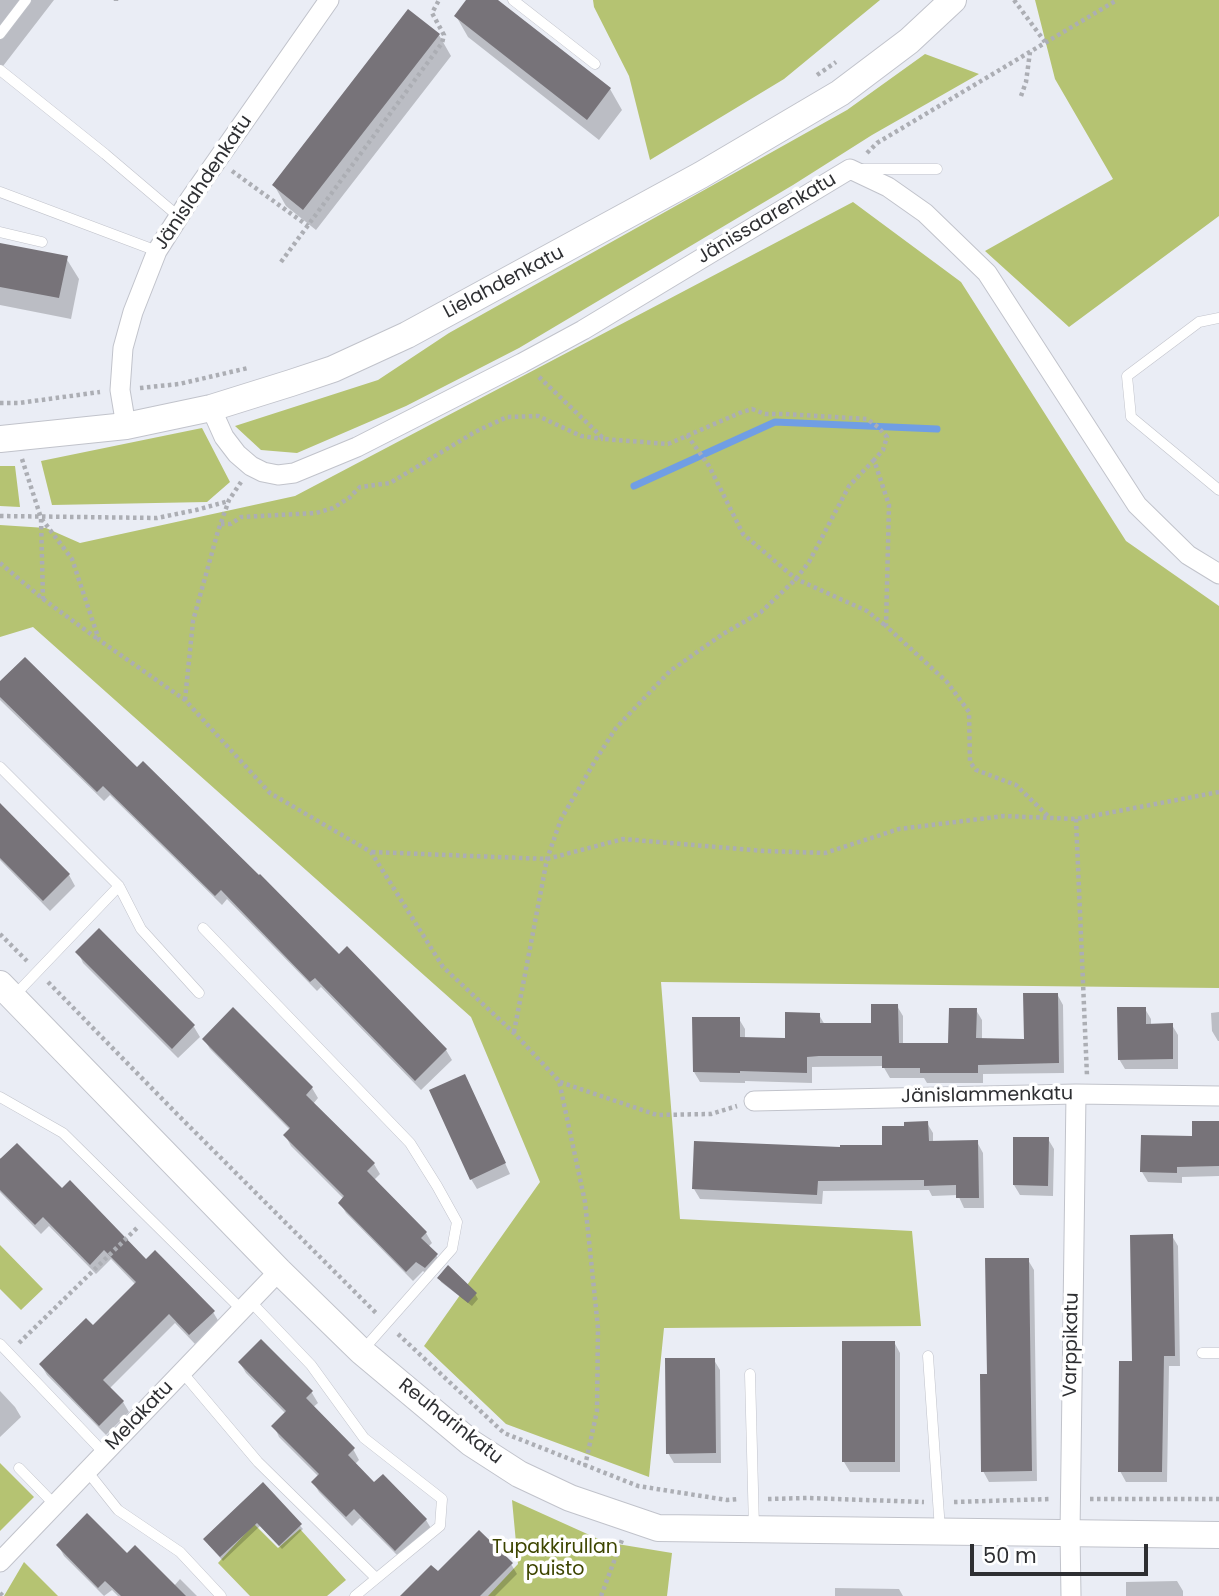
<!DOCTYPE html>
<meta charset="utf-8">
<style>
body{margin:0}
#map{position:relative;width:1219px;height:1596px;overflow:hidden;background:#eaedf5;font-family:Poppins,sans-serif}
canvas{display:block}
.scale{position:absolute;left:970px;top:1544px;width:178px;height:32px;box-sizing:border-box;border:4px solid #2e2f32;border-top:0;padding-left:9px;font-size:21px;line-height:24px;white-space:nowrap;color:#2e2f32;-webkit-text-stroke:5px #fff;paint-order:stroke}
</style>
<div id="map">
<canvas width="1219" height="1596"></canvas>
<div class="scale">50 m</div>
</div>
<script>
const g = document.querySelector('canvas').getContext('2d');
g.lineJoin = 'round';
function paint(path, color) { g.fillStyle = color; g.fill(path, 'evenodd'); }
const poly = rows => new Path2D(rows.map(r => 'M' + r).join(''));
function strokePath(path, color, width, dash) { g.strokeStyle = color; g.lineWidth = width; g.lineCap = dash ? 'butt' : 'round'; g.setLineDash(dash || []); g.stroke(path); }
function drawText(font, color, halo, rows, align = 'center') {
  g.font = font + ' Poppins,sans-serif'; g.lineWidth = 7; g.setLineDash([]); g.textBaseline = 'middle'; g.strokeStyle = halo; g.fillStyle = color; for (const [text, x, y, turn = 0] of rows) {
    g.save(); g.translate(x, y); g.rotate((+turn || 0) * Math.PI / 180); g.textAlign = isNaN(turn) ? turn : align; if (halo) g.strokeText(text, 0, 0); g.fillText(text, 0, 0); g.restore();
  }
}
paint(poly([
 [593,0,880,0,784,79,650,160,629,76,594,7],
 [1035,0,1219,0,1219,216,1069,327,985,251,1113,179,1055,79],
 [925,54,979,74,872,135,793,185,519,348,406,406,297,453,261,450,235,426,378,380,449,333,847,110],
 [853,202,961,282,1126,541,1219,606,1219,988,661,982,680,1219,912,1231,921,1326,664,1328,649,1477,506,1424,424,1346,540,1182,471,1017,33,627,0,637,0,525,46,528,80,543,295,496],
 [202,428,230,482,207,502,52,505,41,461],
 [0,466,15,466,20,507,0,506],
 [0,1245,43,1289,21,1310,0,1289],
 [0,1463,34,1497,0,1531],
 [512,1500,605,1542,672,1553,667,1596,488,1596,518,1564],
 [254,1524,278,1548,300,1529,346,1580,327,1596,250,1596,218,1563],
 [24,1562,58,1596,4,1596]
]), '#b5c372');
paint(poly([
 [0,0,54,0,0,70],
 [468,0,496,0,610,89,622,110,599,140,468,37,456,16],
 [439,35,451,56,316,230,286,206,274,185],
 [0,245,66,258,79,279,71,319,0,305],
 [0,684,137,769,338,957,347,948,446,1050,452,1060,421,1090,321,987,317,991,227,899,222,905,110,795,104,801,0,700],
 [0,805,69,875,75,886,50,911,0,860],
 [99,931,194,1027,200,1037,178,1058,83,963,78,952],
 [1057,994,1063,1005,1064,1073,983,1074,983,1083,927,1083,924,1078,890,1078,883,1066,812,1067,812,1083,745,1081,745,1083,700,1082,694,1072,739,1019,745,1029,745,1038,786,1040,819,1015,825,1025,873,1025,897,1006,903,1016,903,1045,950,1045,976,1010,982,1020,982,1040,1025,1041],
 [233,1009,312,1088,318,1098,313,1104,374,1164,380,1174,374,1180,426,1233,432,1243,428,1247,436,1255,442,1266,431,1278,423,1271,413,1281,346,1213,340,1203,344,1199,291,1146,285,1135,290,1130,210,1049,204,1039],
 [1145,1009,1151,1019,1151,1026,1172,1025,1178,1035,1178,1069,1125,1069,1119,1059],
 [1219,1012,1219,1041,1218,1041,1212,1031,1211,1013],
 [470,1086,510,1174,477,1189,471,1179],
 [927,1123,933,1133,933,1143,977,1142,983,1153,984,1208,964,1208,958,1195,932,1196,929,1190,823,1191,822,1204,700,1199,694,1189,842,1149,884,1147,906,1128],
 [1219,1123,1219,1176,1182,1177,1182,1183,1148,1182,1142,1172],
 [1048,1139,1054,1149,1053,1196,1020,1195,1014,1185],
 [0,1158,62,1191,146,1261,213,1312,219,1322,195,1344,175,1323,109,1389,123,1402,129,1412,106,1435,47,1375,41,1365,93,1327,136,1285,111,1259,96,1274,49,1226,41,1234,0,1192],
 [1172,1236,1178,1246,1180,1366,1169,1366,1167,1482,1126,1482,1120,1471,1133,1363],
 [1028,1260,1034,1270,1037,1481,989,1482,983,1471,989,1376],
 [439,1278,475,1294,478,1299,472,1306,441,1282],
 [261,1342,312,1393,318,1403,312,1408,353,1449,359,1460,354,1465,374,1485,426,1520,432,1530,402,1560,360,1518,352,1526,319,1492,313,1482,319,1477,279,1437,274,1426,286,1414,246,1373,240,1363],
 [894,1342,900,1353,900,1472,850,1472,844,1462],
 [714,1360,720,1370,721,1463,674,1463,668,1453],
 [0,1391,15,1407,21,1417,0,1437],
 [263,1485,303,1529,282,1549,260,1526,223,1561,208,1544],
 [58,1545,127,1555,174,1586,180,1579,197,1596,118,1596,112,1590,104,1596,64,1556],
 [511,1564,517,1574,495,1596,403,1596],
 [1177,1581,1183,1591,1183,1596,1219,1596,1126,1596,1126,1582],
 [835,1588,899,1589,903,1596,835,1596]
]), '#0003');
strokePath(poly([
 [634,486,775,422,937,429]
]), '#709ee4', 7);
paint(poly([
 [466,0,498,0,611,88,587,120,454,16],
 [408,9,440,34,303,210,272,185],
 [0,243,68,256,59,298,0,287],
 [25,657,137,767,143,761,259,875,260,874,339,954,347,946,447,1049,415,1081,315,978,310,982,221,890,215,896,103,786,97,792,0,697,0,681],
 [0,803,70,874,43,901,0,858],
 [99,928,195,1025,172,1049,75,952],
 [1023,993,1058,993,1059,1063,978,1065,978,1073,920,1073,920,1068,882,1068,882,1056,819,1056,807,1057,807,1073,740,1071,740,1073,693,1072,692,1017,740,1017,740,1037,785,1038,785,1012,820,1013,820,1023,871,1023,871,1004,898,1004,899,1043,948,1043,949,1008,977,1008,976,1038,1024,1039],
 [233,1007,313,1087,306,1095,375,1163,367,1171,427,1232,421,1238,438,1254,425,1268,416,1262,406,1272,338,1203,344,1196,283,1135,290,1128,202,1039],
 [1117,1007,1146,1007,1146,1024,1173,1023,1173,1059,1118,1060],
 [465,1074,506,1163,470,1180,429,1090],
 [928,1121,929,1141,978,1140,979,1198,956,1198,956,1185,924,1186,924,1180,818,1181,817,1195,692,1189,694,1141,840,1147,840,1145,882,1145,882,1126,904,1126,904,1122],
 [1192,1121,1219,1121,1219,1166,1177,1167,1177,1173,1140,1172,1141,1135,1192,1136],
 [1013,1137,1049,1137,1048,1186,1013,1185],
 [17,1143,62,1188,70,1180,146,1259,155,1250,215,1311,189,1335,169,1314,103,1380,124,1401,99,1426,39,1364,86,1318,93,1325,136,1282,104,1250,90,1265,43,1217,35,1225,0,1190,0,1159],
 [1173,1234,1175,1356,1164,1356,1162,1472,1118,1472,1119,1361,1132,1361,1130,1235],
 [985,1258,1029,1258,1032,1471,981,1472,980,1374,987,1374],
 [448,1265,477,1293,468,1303,437,1278],
 [261,1339,313,1391,306,1398,355,1448,348,1455,374,1482,383,1474,427,1519,395,1551,354,1509,346,1517,311,1482,319,1474,271,1426,286,1411,238,1362],
 [842,1341,895,1341,895,1462,842,1462],
 [665,1358,715,1358,716,1453,666,1454],
 [263,1482,302,1524,279,1546,257,1523,220,1557,203,1539],
 [87,1513,127,1553,135,1545,186,1596,121,1596,105,1581,98,1588,56,1545],
 [479,1530,513,1563,480,1596,400,1596,431,1565,438,1571]
]), '#777379');
const lane = poly([
 [513,0,595,64],
 [0,34,26,0],
 [0,70,105,154,178,216],
 [861,169,937,169],
 [0,192,157,251],
 [0,232,42,242],
 [1219,318,1199,322,1127,376,1131,417,1219,490],
 [0,767,119,886,141,929,199,993],
 [203,928,410,1143,437,1186,457,1222,452,1249,362,1351],
 [13,997,119,886],
 [0,1097,63,1133,242,1310],
 [250,1301,311,1365,364,1438,442,1499,440,1526,355,1596],
 [0,1344,104,1453],
 [1202,1353,1219,1353],
 [928,1356,940,1530],
 [182,1372,258,1462,376,1578],
 [750,1374,754,1528],
 [19,1468,55,1505],
 [87,1471,118,1510,180,1552,221,1596]
]);
const street = poly([
 [211,408,224,437,237,454,251,466,263,472,278,475,294,473,357,447,522,363,583,330,850,169,888,187,925,213,987,273,1137,505,1188,555,1219,574],
 [126,426,120,390,123,348,133,312,157,251,190,199,329,0],
 [754,1101,1076,1094,1219,1096],
 [0,1562,279,1271],
 [1071,1596,1070,1533,1076,1094]
]);
const secondary = poly([
 [0,439,126,426,211,408,291,383,333,369,407,335,701,175,840,93,909,41,953,0],
 [0,984,279,1271,361,1351,471,1443,519,1474,570,1498,658,1528,1219,1535]
]);
strokePath(lane, '#c1c3cb', 11);
strokePath(street, '#c1c3cb', 21);
strokePath(secondary, '#c1c3cb', 28);
strokePath(poly([
 [116,0,116,1],
 [1014,0,1045,42],
 [817,75,836,62],
 [1021,96,1026,82,1030,52],
 [867,153,877,143,1117,0],
 [232,171,308,226],
 [281,262,442,43,444,35,432,13,439,0],
 [539,377,604,439,668,444,742,412,752,409,765,414,785,414,867,419,878,427,887,437,883,450,874,460,889,505,886,626,947,682,969,712,970,762,976,770,1016,785,1050,818],
 [140,388,179,384,248,368],
 [0,403,19,403,100,392],
 [687,435,709,466,743,534,796,579,867,611,886,626],
 [22,459,41,518,72,559,99,640,185,700,270,793,371,852,443,967,514,1033,559,1081,585,1202,598,1328,597,1411,585,1466],
 [0,516,157,518,196,510,229,501],
 [41,519,43,599],
 [221,524,231,524,241,517,316,513,333,508,349,498,360,487,390,483,475,432,507,417,538,416,581,436,603,439],
 [0,563,43,599,99,640],
 [185,700,193,621,218,531,229,500,241,482],
 [1076,819,1087,1076],
 [372,852,547,859,623,839,764,851,825,853,899,829,1004,816,1076,819,1219,792],
 [0,934,27,961],
 [48,982,177,1114,377,1314],
 [514,1032,547,859,561,819,598,756,616,728,670,671,723,634,761,612,796,579,809,562,849,486,874,460],
 [560,1082,657,1115,711,1114,737,1106],
 [398,1334,504,1433,638,1486,727,1500,738,1499],
 [19,1343,138,1227],
 [768,1499,807,1498,924,1502],
 [1090,1499,1219,1499],
 [954,1502,1050,1499],
 [0,1593,3,1596],
 [601,1596,622,1540]
]), '#acaeb4', 4.5, [3.5, 3.5]);
strokePath(lane, '#fff', 10);
strokePath(street, '#fff', 19);
strokePath(secondary, '#fff', 26);
drawText('19px', '#2e2f32', '#fff', [
 ["Jänislahdenkatu",204,183,-56],
 ["Jänissaarenkatu",767,219,-31],
 ["Lielahdenkatu",504,283,-28],
 ["Jänislammenkatu",987,1096,-1],
 ["Varppikatu",1072,1345,-89],
 ["Melakatu",140,1416,-46],
 ["Reuharinkatu",450,1422,38]
]);
drawText('19px', '#3d4500', '#fff', [
 ["Tupakkirullan",555,1548],
 ["puisto",555,1570]
]);
</script>
